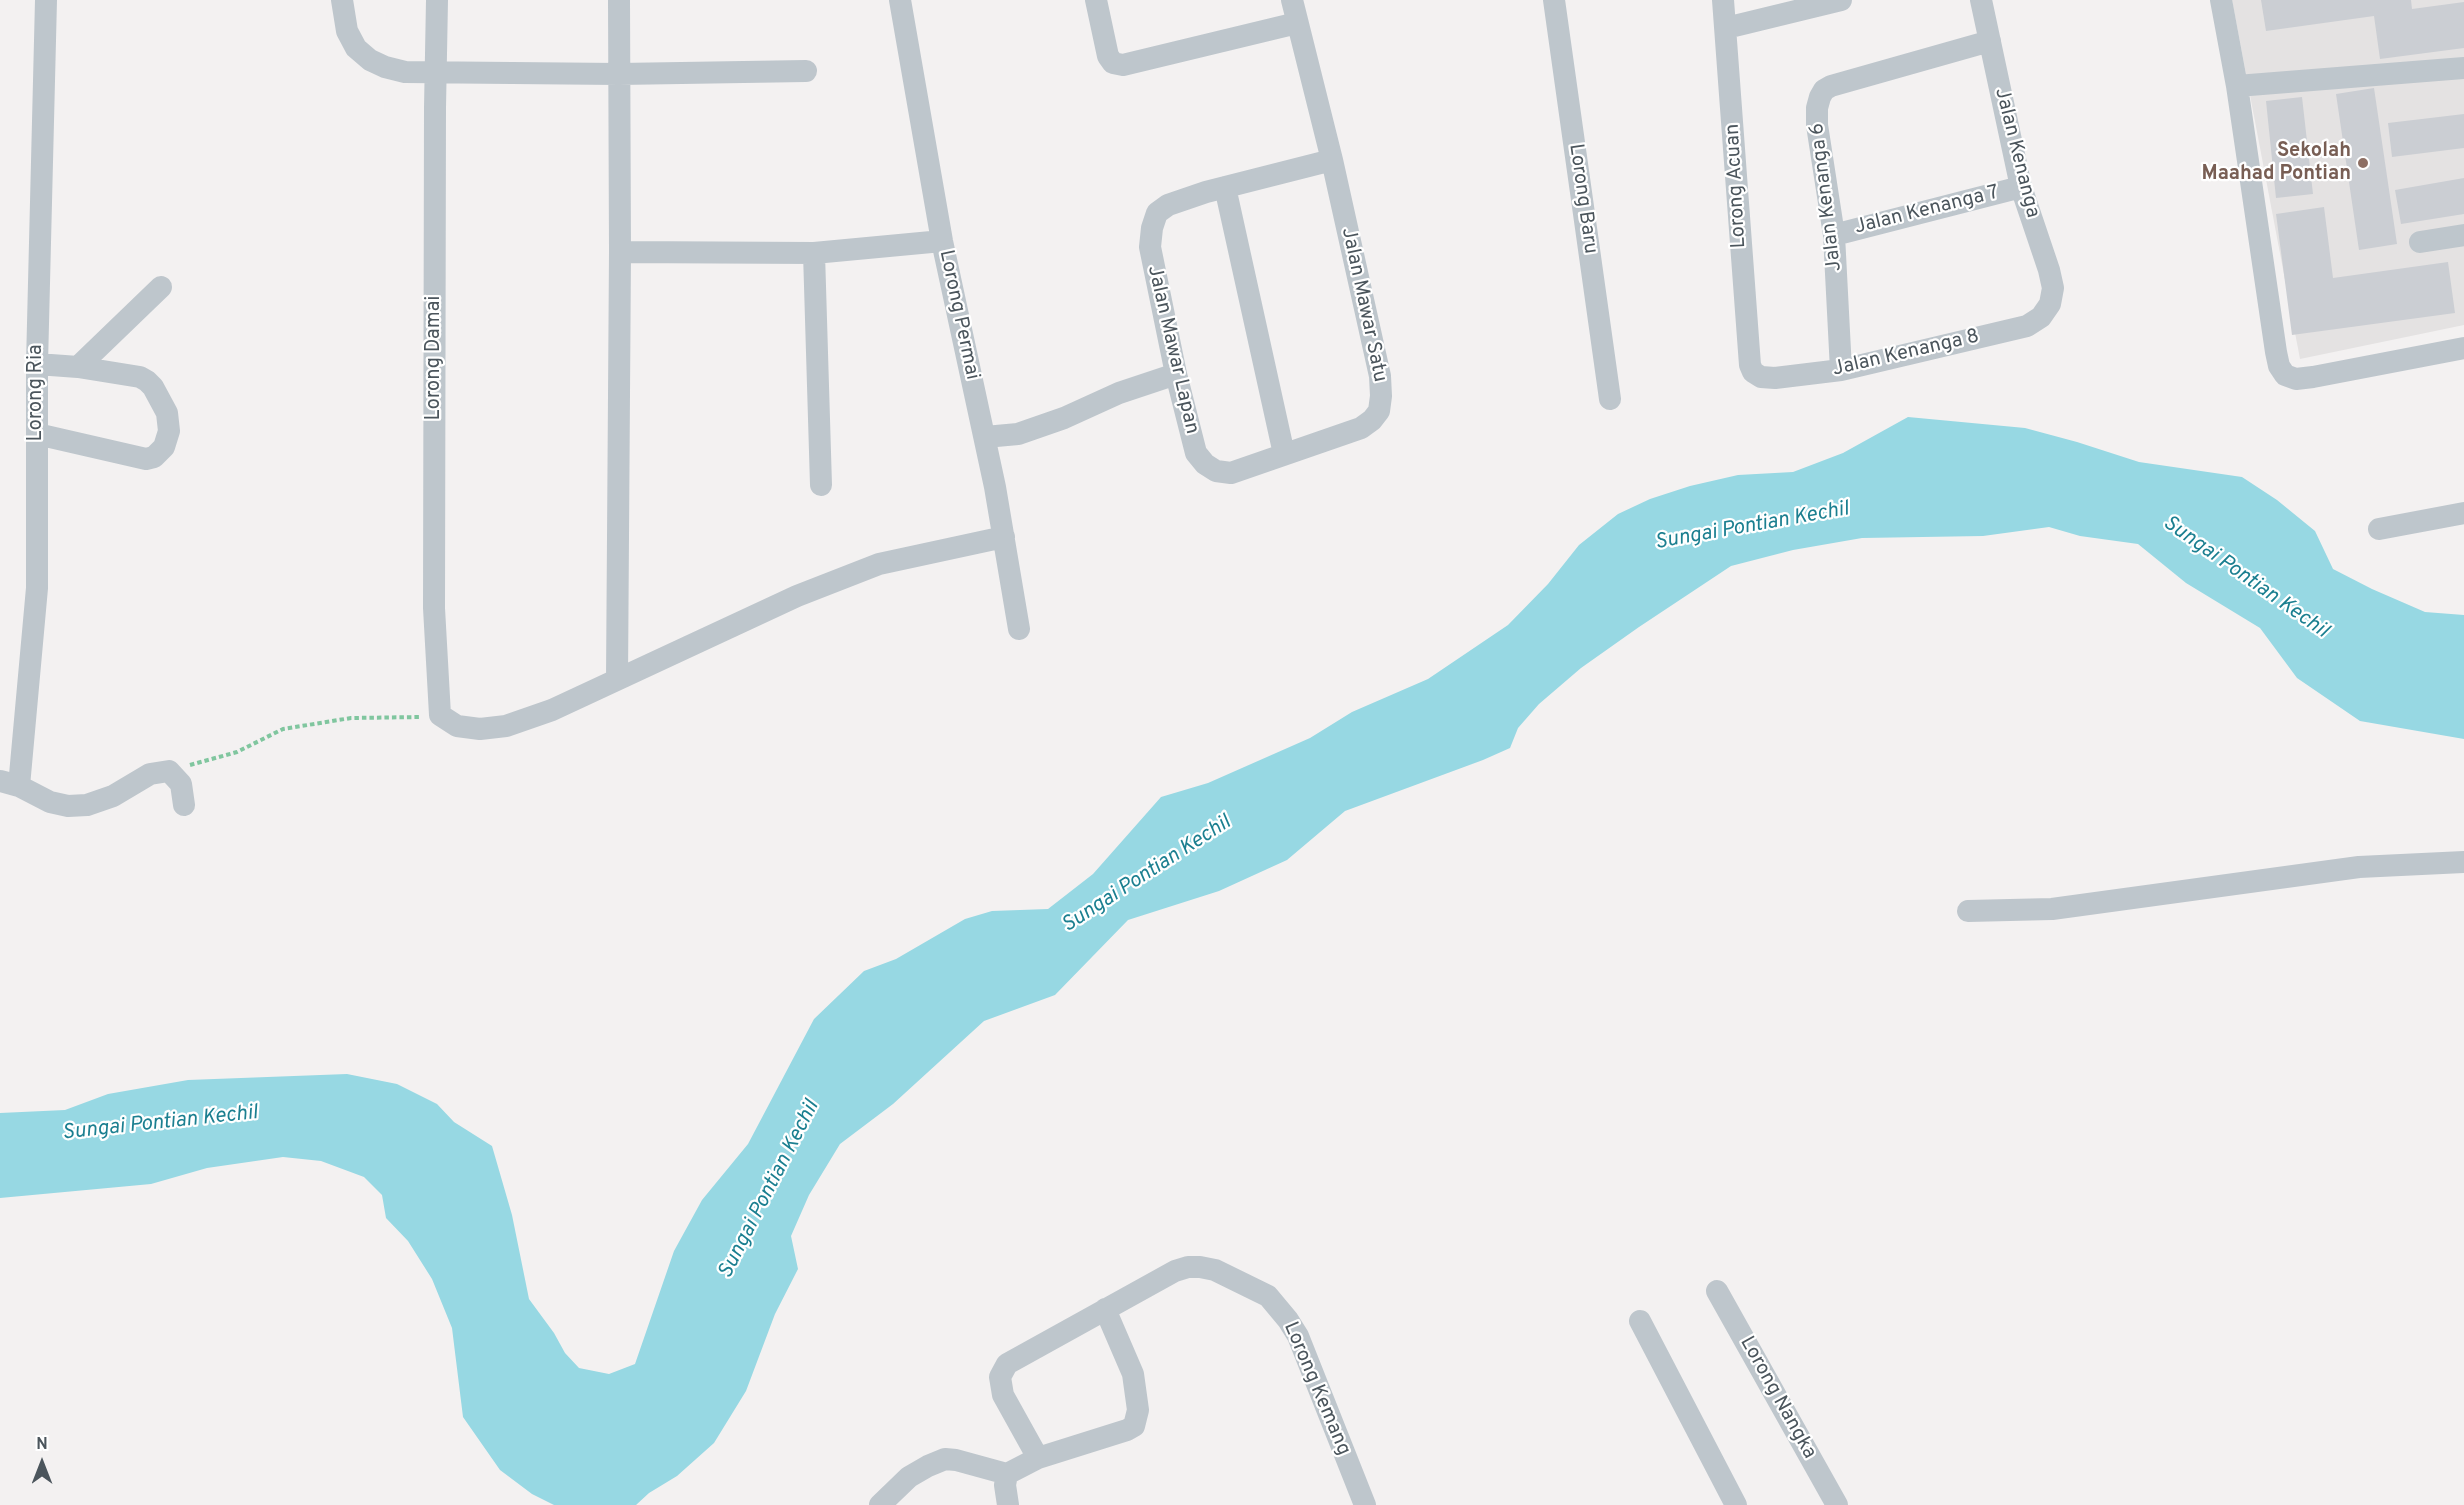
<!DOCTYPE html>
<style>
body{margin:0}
#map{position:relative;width:2464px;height:1505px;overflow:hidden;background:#f3f1f1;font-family:Overpass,sans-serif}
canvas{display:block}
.north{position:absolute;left:12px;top:1433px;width:60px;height:60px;-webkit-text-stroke:4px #fff;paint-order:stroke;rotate:0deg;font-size:16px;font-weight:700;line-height:24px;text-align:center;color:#4b555c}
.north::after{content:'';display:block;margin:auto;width:21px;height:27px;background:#4b555c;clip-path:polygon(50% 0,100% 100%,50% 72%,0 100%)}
</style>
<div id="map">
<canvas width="2464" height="1505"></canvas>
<div class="north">N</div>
</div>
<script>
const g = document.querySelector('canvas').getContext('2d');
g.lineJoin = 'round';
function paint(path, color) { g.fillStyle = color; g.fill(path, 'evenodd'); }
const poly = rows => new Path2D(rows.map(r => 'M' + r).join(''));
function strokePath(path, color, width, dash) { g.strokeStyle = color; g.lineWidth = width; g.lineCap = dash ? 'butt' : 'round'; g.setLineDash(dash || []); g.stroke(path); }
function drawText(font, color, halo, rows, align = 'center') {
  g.font = font + ' Overpass,sans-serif'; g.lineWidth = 4.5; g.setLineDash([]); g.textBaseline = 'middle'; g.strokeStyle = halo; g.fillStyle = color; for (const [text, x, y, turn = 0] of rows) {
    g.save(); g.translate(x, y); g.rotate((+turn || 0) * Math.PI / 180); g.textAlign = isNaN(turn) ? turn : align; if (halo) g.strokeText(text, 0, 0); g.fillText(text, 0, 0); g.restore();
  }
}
paint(poly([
 [2232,0,2464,0,2464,325,2300,359]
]), '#e4e2e2');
paint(poly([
 [1908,417,2025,428,2077,442,2139,462,2242,477,2277,500,2315,531,2333,569,2372,589,2425,612,2464,615,2464,739,2360,721,2297,678,2260,628,2186,583,2138,544,2080,536,2049,527,1983,536,1862,538,1793,550,1731,566,1639,627,1581,668,1539,704,1518,728,1510,748,1483,760,1345,811,1287,860,1219,891,1128,920,1055,995,984,1021,893,1104,840,1144,809,1195,791,1236,798,1269,775,1314,746,1391,714,1443,677,1476,649,1493,636,1505,554,1505,532,1494,500,1470,463,1417,452,1328,432,1279,408,1241,386,1218,382,1195,364,1177,321,1161,283,1157,207,1168,151,1184,0,1198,0,1113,65,1110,108,1094,188,1080,347,1074,397,1084,437,1104,454,1122,492,1146,512,1215,529,1299,554,1333,565,1353,579,1368,609,1374,635,1364,674,1251,702,1200,748,1144,814,1019,864,971,896,959,965,919,992,911,1048,909,1093,874,1161,797,1208,783,1310,738,1352,712,1428,679,1508,625,1548,584,1579,545,1618,514,1650,499,1690,486,1738,475,1793,472,1843,453]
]), '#97d8e3');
paint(poly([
 [2261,0,2411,0,2412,9,2464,2,2464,48,2380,59,2374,16,2266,31],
 [2374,88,2397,244,2359,250,2336,94],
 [2302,97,2313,194,2276,198,2266,101],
 [2464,114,2464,148,2392,157,2388,123],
 [2464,178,2464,214,2401,224,2395,190],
 [2324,207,2333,278,2448,262,2455,313,2292,335,2276,214]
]), '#cbced3');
strokePath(poly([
 [190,765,237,752,283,729,351,718,421,717]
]), '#80c69f', 4, [4.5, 3]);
strokePath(poly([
 [342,0,347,31,356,48,370,60,385,67,405,72,619,74,806,71],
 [437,0,435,108,434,608,440,715,457,726,480,729,506,726,552,710,797,596,879,564,1004,537],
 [900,0,942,241,995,487,1019,629],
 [1096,0,1108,56,1113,63,1123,65,1297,23],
 [1292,0,1332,160,1380,376,1381,396,1379,411,1372,420,1361,428,1231,473,1216,471,1205,464,1196,453,1176,374,1150,247,1152,228,1157,213,1168,205,1206,192,1332,160],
 [1554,0,1610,399],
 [1723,0,1750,365,1753,372,1761,377,1775,378,1841,370,2027,326,2041,317,2050,304,2053,288,2049,270,2021,187,1981,0],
 [2221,0,2237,86,2276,352,2279,366,2285,375,2296,379,2313,377,2464,348],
 [1726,28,1841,0],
 [2237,86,2464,68],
 [1225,187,1284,454],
 [1834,235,2021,187],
 [2420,242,2464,235],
 [620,252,814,253,942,241],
 [814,253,821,485],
 [37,364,78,367,161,287],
 [1841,370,1834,235,1817,125,1817,108,1820,97,1824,90,1831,86,1990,41],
 [37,434,146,459,154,457,164,447,169,431,167,413,153,387,147,381,140,377,78,367],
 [985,437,1018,434,1064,418,1119,393,1176,374],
 [2379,529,2464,513],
 [617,679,620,252,619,0],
 [0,781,19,786,50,802,68,806,87,805,113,796,150,774,169,771,181,784,184,805],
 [19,786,37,588,37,364,46,0],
 [1968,911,2052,909,2359,867,2464,862],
 [1717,1291,1837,1505],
 [1640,1321,1736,1505],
 [1038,1458,1003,1395,1000,1377,1007,1364,1175,1271,1188,1267,1200,1267,1215,1270,1268,1296,1288,1320,1298,1336,1365,1505],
 [1007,1474,1038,1458,1127,1430,1134,1426,1138,1410,1133,1374,1105,1309],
 [1007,1474,1005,1485,1008,1505],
 [880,1505,909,1477,928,1466,945,1459,956,1460,1007,1474]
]), '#bec6cc', 22);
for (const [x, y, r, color] of [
 [2363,163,6,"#8d6e63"]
]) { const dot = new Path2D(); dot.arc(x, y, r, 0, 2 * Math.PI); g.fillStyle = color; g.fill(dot); strokePath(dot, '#fff', 2); }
drawText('bold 20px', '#785e54', '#fff', [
 ["Sekolah",2351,152],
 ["Maahad Pontian",2351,175]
], 'right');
drawText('20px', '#4b555c', '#fff', [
 ["Jalan Kenanga",2016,153,76],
 ["Lorong Acuan",1737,186,-93],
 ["Jalan Kenanga 6",1827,197,-97],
 ["Lorong Baru",1582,199,82],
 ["Jalan Kenanga 7",1927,211,-14],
 ["Jalan Mawar Satu",1363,305,78],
 ["Lorong Permai",958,315,78],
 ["Jalan Mawar Lapan",1172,350,77],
 ["Jalan Kenanga 8",1906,354,-13],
 ["Lorong Damai",435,358,-90],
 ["Lorong Ria",37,393,-90],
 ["Lorong Kemang",1316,1389,67],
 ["Lorong Nangka",1777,1398,61]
]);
drawText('italic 21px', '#1b7f90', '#fff', [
 ["Sungai Pontian Kechil",1752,527,-10],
 ["Sungai Pontian Kechil",2245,578,35],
 ["Sungai Pontian Kechil",1147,875,-33],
 ["Sungai Pontian Kechil",160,1124,-6],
 ["Sungai Pontian Kechil",770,1190,-63]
]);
</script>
